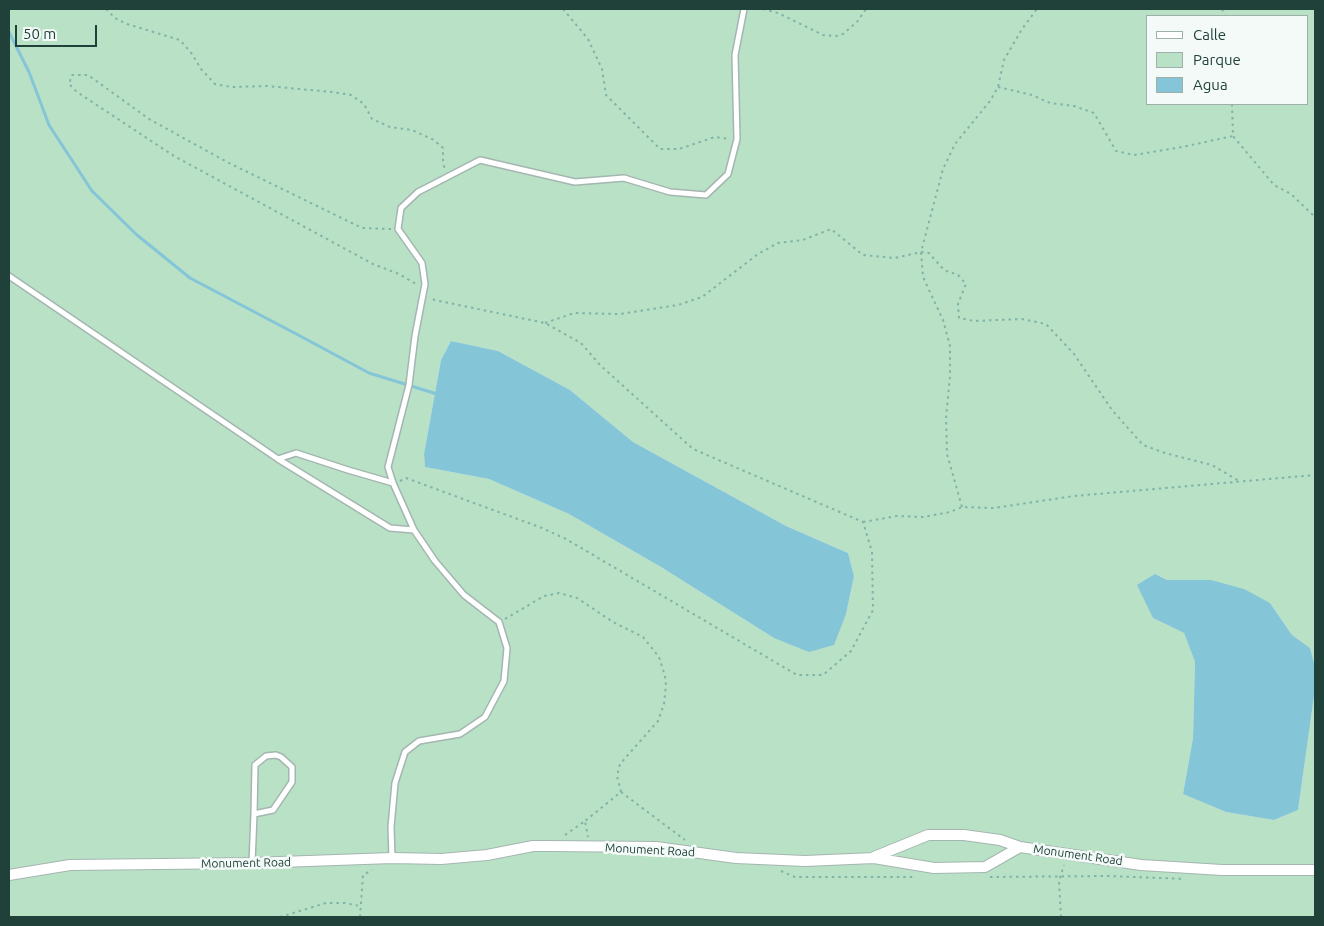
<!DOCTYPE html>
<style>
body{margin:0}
#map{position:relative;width:1324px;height:926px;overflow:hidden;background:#e2eee9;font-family:Ubuntu,sans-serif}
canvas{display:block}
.frame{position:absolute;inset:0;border:10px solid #20403a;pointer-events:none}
.legend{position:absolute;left:1146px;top:15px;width:162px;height:90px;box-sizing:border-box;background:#f3faf7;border:1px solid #9fb0ab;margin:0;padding:6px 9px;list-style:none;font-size:15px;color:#20403a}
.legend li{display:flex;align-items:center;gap:10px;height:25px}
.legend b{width:25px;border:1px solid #9fb0ab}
.scale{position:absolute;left:15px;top:25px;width:82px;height:22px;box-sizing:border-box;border:2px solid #20403a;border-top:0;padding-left:6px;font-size:15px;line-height:18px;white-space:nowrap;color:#20403a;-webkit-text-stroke:4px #f3faf7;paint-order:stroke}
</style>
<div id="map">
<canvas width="1324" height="926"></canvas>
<div class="frame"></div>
<ul class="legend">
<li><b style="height:6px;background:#fff"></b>Calle</li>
<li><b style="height:14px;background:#b9e1c6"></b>Parque</li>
<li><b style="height:14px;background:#85c5d8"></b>Agua</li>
</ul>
<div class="scale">50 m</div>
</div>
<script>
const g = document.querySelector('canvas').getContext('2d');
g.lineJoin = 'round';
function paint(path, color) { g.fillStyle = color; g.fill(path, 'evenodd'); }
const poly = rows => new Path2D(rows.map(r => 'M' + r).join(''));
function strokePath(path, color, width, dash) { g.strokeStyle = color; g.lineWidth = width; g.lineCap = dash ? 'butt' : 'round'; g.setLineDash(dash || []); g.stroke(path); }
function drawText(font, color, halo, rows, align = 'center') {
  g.font = font + ' Ubuntu,sans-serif'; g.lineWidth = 5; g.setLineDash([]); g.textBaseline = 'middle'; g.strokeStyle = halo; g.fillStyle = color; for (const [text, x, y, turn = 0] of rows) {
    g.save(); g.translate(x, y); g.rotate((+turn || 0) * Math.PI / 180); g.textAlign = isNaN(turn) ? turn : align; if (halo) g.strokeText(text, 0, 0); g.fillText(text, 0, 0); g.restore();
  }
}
paint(poly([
 [9,9,1315,9,1315,666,1310,648,1292,635,1270,603,1211,580,1167,580,1155,574,1153,618,1184,633,1195,662,1193,738,1183,794,1226,812,1274,820,1298,810,1315,689,1315,917,9,917],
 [1148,16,1308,16,1308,104,1148,104],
 [451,341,498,351,570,390,633,442,786,526,848,553,854,576,846,614,774,638,661,567,569,514,489,479,425,467,424,454,441,360]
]), '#b9e1c6');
paint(poly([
 [451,341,498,351,570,390,633,442,786,526,848,553,854,576,846,614,834,645,809,652,774,638,661,567,569,514,489,479,425,467,424,454,441,360],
 [1155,574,1167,580,1211,580,1244,589,1270,603,1292,635,1310,648,1315,666,1315,689,1298,810,1274,820,1226,812,1183,794,1193,738,1195,662,1184,633,1153,618,1137,585]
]), '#85c5d8');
strokePath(poly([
 [9,32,29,72,49,125,92,191,137,235,190,278,302,337,369,373,437,394]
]), '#85c5d8', 3);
const lane = poly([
 [9,276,278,459,390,528,414,530],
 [278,459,296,453,348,470,393,483],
 [392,858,391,827,395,783,405,752,419,741,460,734,485,717,504,681,507,648,499,622,464,595,435,561,414,530,393,483,388,467,409,385,415,336,425,284,422,263,398,229,401,208,418,192,480,160,575,182,624,178,670,192,706,195,728,174,737,139,735,55,744,9],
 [252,863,254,814,255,765,266,756,276,755,281,757,292,767,292,782,273,810,254,814]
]);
const street = poly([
 [874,857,928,835,964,835,1000,840,1020,847,1141,865,1222,870,1315,870],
 [9,875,70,865,252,863,392,858,441,859,487,855,533,846,548,846,656,847,736,858,805,861,874,858,934,868,985,867,1020,847]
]);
strokePath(lane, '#a4b6b1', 8);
strokePath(street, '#a4b6b1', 12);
strokePath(poly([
 [106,9,115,18,127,24,180,40,192,54,201,69,215,84,231,87,267,86,332,92,351,95,364,104,372,119,390,127,412,130,434,140,443,148,443,162,445,170],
 [563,9,588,39,602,69,606,95,660,149,679,149,715,137,729,139],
 [763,9,778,13,823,35,836,36,843,34,857,22,866,9],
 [1222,9,1225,16],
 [998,87,1032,95,1050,103,1074,106,1094,113,1116,151,1134,155,1182,147,1233,136],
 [1232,104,1233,136,1274,185,1291,194,1315,217],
 [391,229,362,228,227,162,149,119,88,75,72,75,69,84,77,92,174,156,373,264,399,274,416,284],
 [545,323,574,313,620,314,678,305,702,297,758,254,778,243,803,240,831,229,863,255,895,258,921,252,929,253,944,270,958,275,966,284,958,304,959,318,974,321,1022,319,1046,324,1074,354,1112,410,1143,445,1165,453,1212,465,1239,481],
 [400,481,406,478,542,528,566,539,797,675,823,675,851,651,873,610,872,552,863,522,693,449,600,365,581,343,545,323,430,299],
 [962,507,947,454,946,418,950,376,950,346,943,320,923,277,921,252,943,169,955,144,990,101,998,87,1004,60,1022,29,1037,9],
 [863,522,897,516,923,517,950,512,962,507,994,508,1074,496,1315,475],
 [505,619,544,596,559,593,577,598,613,622,643,637,659,657,665,676,666,685,664,704,658,721,620,764,617,776,621,792,585,821],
 [621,792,685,840],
 [565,835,585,821,588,837],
 [781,871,795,877,915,877],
 [990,877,1107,876,1185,879],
 [280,917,326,903,345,903,360,906],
 [360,917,363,875,372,870],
 [1061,917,1059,881,1064,865]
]), '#7fb4a7', 2, [2.5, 4]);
strokePath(lane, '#fff', 5);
strokePath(street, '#fff', 10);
drawText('12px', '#20403a', '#f3faf7', [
 ["Monument Road",650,850,3],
 ["Monument Road",1078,855,8],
 ["Monument Road",246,863,-1]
]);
</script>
